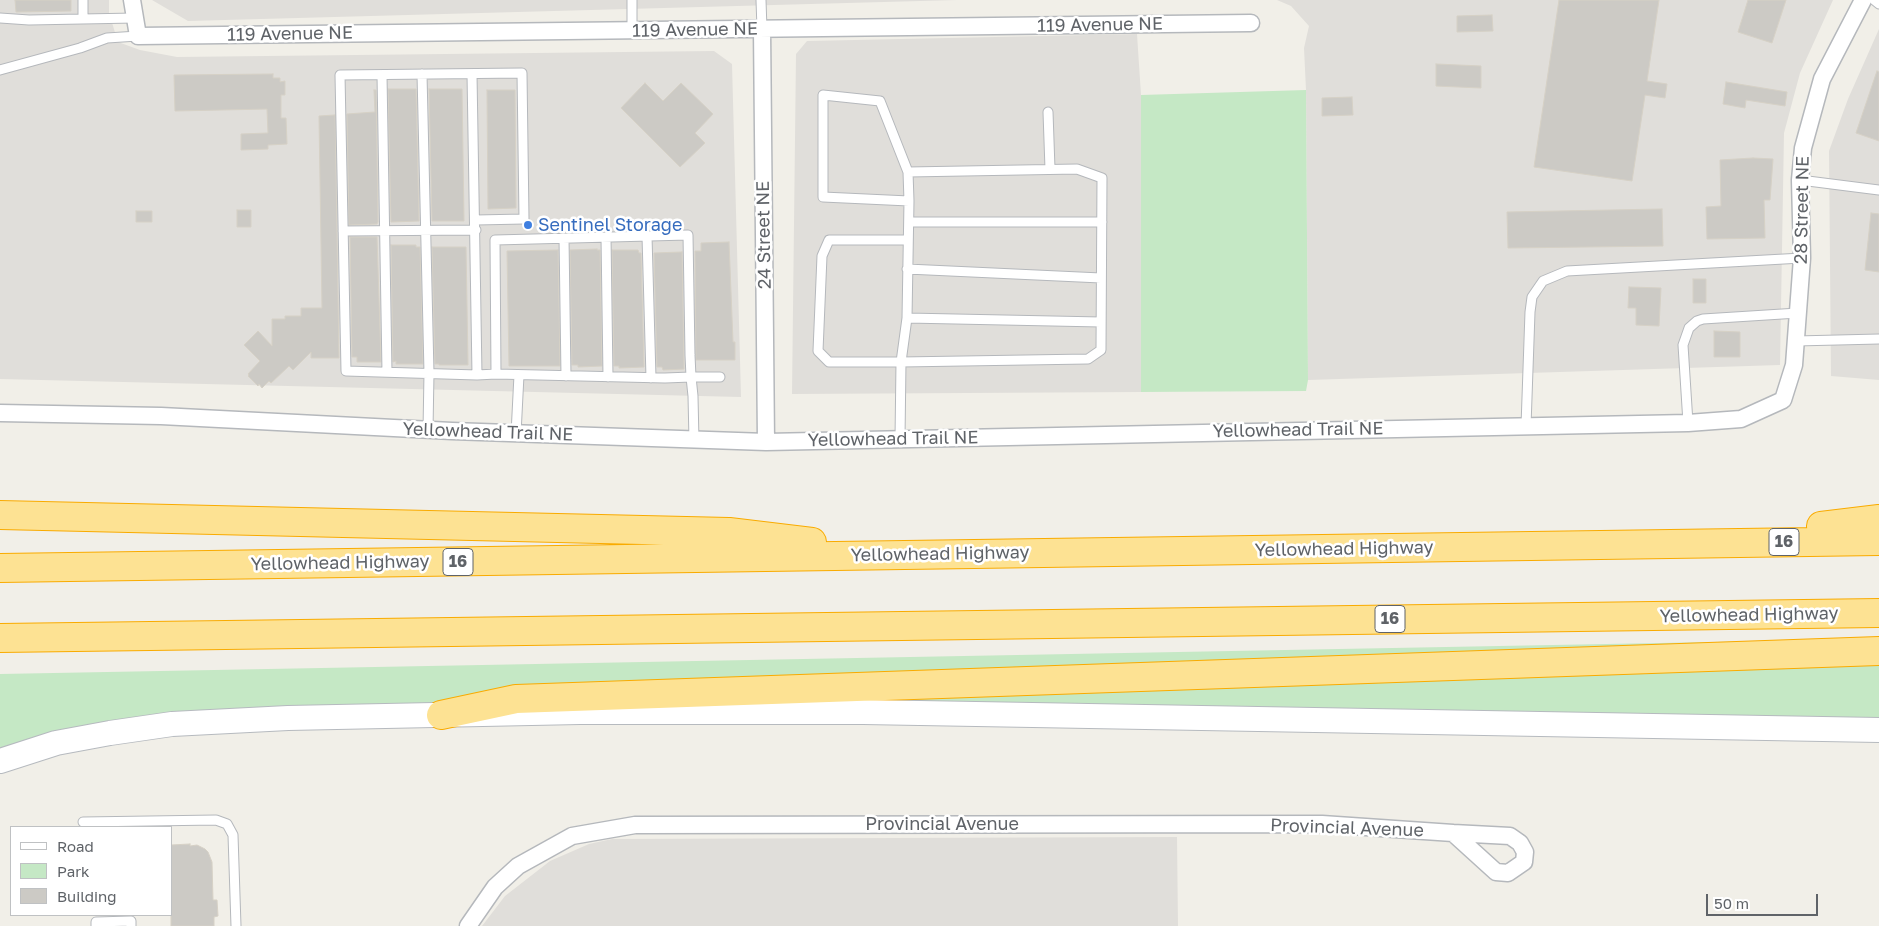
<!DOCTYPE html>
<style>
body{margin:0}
#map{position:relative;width:1879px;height:926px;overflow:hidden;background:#f1efe8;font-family:"Golos Text",sans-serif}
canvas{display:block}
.legend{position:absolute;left:10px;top:826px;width:162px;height:90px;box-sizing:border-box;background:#fff;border:1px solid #bfc1c3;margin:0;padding:6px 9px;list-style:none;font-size:15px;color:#5f6368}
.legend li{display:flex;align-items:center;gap:10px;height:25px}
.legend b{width:25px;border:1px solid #bfc1c3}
.scale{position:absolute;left:1706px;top:894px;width:112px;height:22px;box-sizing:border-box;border:2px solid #5f6368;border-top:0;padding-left:6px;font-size:15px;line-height:18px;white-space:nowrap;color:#5f6368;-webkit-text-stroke:4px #fff;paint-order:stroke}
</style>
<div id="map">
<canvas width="1879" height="926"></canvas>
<ul class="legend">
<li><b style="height:6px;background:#fff"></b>Road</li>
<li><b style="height:14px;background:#c5e8c5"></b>Park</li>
<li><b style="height:14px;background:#cccac5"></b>Building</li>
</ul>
<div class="scale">50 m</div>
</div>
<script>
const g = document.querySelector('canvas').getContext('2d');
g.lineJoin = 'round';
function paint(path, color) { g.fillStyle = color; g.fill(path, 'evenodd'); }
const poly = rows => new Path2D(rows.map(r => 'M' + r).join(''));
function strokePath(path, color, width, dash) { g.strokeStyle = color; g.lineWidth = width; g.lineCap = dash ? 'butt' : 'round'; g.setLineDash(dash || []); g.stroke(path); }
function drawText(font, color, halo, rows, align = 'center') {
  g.font = font + ' "Golos Text",sans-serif'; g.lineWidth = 5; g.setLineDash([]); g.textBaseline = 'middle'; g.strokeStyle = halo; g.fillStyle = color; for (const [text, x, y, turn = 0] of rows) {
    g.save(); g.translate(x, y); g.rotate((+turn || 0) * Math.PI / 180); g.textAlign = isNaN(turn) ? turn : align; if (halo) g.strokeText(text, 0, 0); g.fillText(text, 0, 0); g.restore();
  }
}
paint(poly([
 [0,0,109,0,109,13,118,42,140,50,177,57,714,51,732,64,741,397,0,379],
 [152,0,957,0,188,21],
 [1277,0,1833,0,1800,73,1784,133,1780,365,1308,380,1306,90,1304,48,1309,26,1291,6],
 [1879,29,1879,380,1831,376,1829,151,1848,99],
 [1137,34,1141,95,1141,392,792,394,796,54,807,41],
 [1177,837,1178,926,482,926,505,896,550,861,589,844,612,839]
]), '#e0deda');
paint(poly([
 [1306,90,1308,380,1306,391,1141,392,1141,95],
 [1767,641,1766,645,568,692,0,753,0,674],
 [1879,665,1879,721,1810,717,859,700]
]), '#c5e8c5');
const building = poly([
 [15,0,71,0,71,11,16,12,15,0],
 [1559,0,1659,0,1647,81,1667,84,1665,98,1645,95,1632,181,1534,167,1559,0],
 [1748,0,1786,0,1772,43,1738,32,1748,0],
 [1492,15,1493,31,1457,32,1457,16,1492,15],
 [1436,64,1481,66,1481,88,1436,86,1436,64],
 [1877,71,1879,72,1879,141,1856,133,1877,71],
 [273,74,273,78,280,78,280,82,285,81,285,95,281,95,281,118,286,118,287,144,268,145,268,149,241,150,241,134,268,133,267,109,175,111,174,75,273,74],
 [1726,82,1787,92,1785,106,1746,100,1745,108,1723,104,1726,82],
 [645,83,663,101,681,83,713,114,695,133,705,143,680,167,621,108,645,83],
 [388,89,416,89,419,221,391,222,388,89],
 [429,89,462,89,464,221,432,221,429,89],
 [374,90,376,90,378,222,377,224,349,225,347,114,375,112,374,90],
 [487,90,515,90,516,208,488,209,487,90],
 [1352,97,1353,115,1322,116,1322,98,1352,97],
 [335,115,339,358,311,358,311,352,293,370,289,366,271,383,269,381,262,388,259,384,258,386,248,376,249,375,248,374,260,361,244,345,258,331,272,346,272,319,285,319,285,316,301,316,301,308,322,308,319,116,335,115],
 [1753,158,1773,159,1770,200,1764,200,1765,238,1707,239,1706,207,1721,206,1720,160,1753,158],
 [1662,209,1663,246,1508,248,1507,212,1662,209],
 [237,210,251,210,251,227,237,227,237,210],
 [136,211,152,211,152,222,136,222,136,211],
 [1871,213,1879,214,1879,272,1865,270,1871,213],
 [350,237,377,237,381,362,357,362,357,357,352,357,350,237],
 [729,242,733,342,735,342,735,360,696,360,695,251,701,251,701,243,729,242],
 [391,245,416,245,416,247,420,247,423,364,396,364,396,361,393,362,391,245],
 [432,247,466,247,468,365,439,365,439,364,435,364,432,247],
 [597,249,597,250,600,250,602,366,578,367,578,365,572,365,570,250,597,249],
 [558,250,560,366,509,366,507,251,558,250],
 [612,250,638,250,639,253,641,253,644,367,619,368,619,366,614,366,612,250],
 [682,252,684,369,663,370,662,367,657,367,654,253,682,252],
 [1693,279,1706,279,1706,303,1693,303,1693,279],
 [1629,287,1661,288,1659,326,1636,325,1636,308,1628,308,1629,287],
 [1714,331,1740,332,1740,357,1714,357,1714,331],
 [190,844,190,846,197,845,205,849,208,852,212,862,213,900,217,900,218,916,214,917,214,926,171,926,171,845,190,844]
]);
paint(building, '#cccac5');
strokePath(building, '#d6d1c6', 1);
const service = poly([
 [83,0,83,19],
 [632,0,632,30],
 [761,0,762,29],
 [1874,0,1879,4],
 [0,18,29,20,135,18],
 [0,70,80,48,107,38,138,36],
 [422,74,429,373,428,430],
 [472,74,477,375,346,371,340,75,522,73,524,219,476,220],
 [382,75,387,372],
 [1048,112,1050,169],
 [908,172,909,201],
 [1800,180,1879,190],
 [909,222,1102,222],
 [343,231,476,230],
 [647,236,651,378],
 [606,237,608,377],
 [564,238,566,376],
 [907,269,1101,278],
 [907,318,1101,322],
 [1796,341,1879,339],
 [477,375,496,374],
 [1688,423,1683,345,1689,328,1697,321,1703,319,1798,313],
 [1526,426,1530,312,1532,297,1543,281,1567,271,1802,258],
 [516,434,519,375],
 [900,439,901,362,1088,359,1101,350,1102,178,1077,169,908,172,880,101,823,95,823,197,909,201,907,318,901,362,829,362,818,351,822,256,829,240,908,240],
 [694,441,693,396,691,377,690,355,688,235,495,240,496,374,665,378,691,377,720,377],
 [83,822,216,820,227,824,233,835,236,926],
 [96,926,96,922,131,921,131,926]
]);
const minor = poly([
 [132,0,138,36,1251,23],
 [762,29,766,442],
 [0,413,161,416,452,431,766,442,1688,423,1741,419,1783,400,1794,365,1802,258,1800,180,1803,148,1822,79,1863,0],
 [1453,833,1510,836,1520,843,1525,852,1524,862,1508,873,1496,872,1453,833],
 [468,926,495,887,518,866,572,836,635,825,1322,824,1453,833]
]);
const secondary = poly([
 [0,761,56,743,110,733,172,724,288,718,580,712,863,712,1879,730]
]);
const motorway = poly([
 [0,515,729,532,812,542],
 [1821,526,1879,519],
 [0,568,1879,541],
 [0,638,1879,613],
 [441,715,516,699,1879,651]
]);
strokePath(service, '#b5b8bc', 11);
strokePath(minor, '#b5b8bc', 19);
strokePath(secondary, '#b6babf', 26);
strokePath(motorway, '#f9ab00', 30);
strokePath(service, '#fff', 9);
strokePath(minor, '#fff', 16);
strokePath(secondary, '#fff', 24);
strokePath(motorway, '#fde293', 28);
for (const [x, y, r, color] of [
 [528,225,5,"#3f7fe0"]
]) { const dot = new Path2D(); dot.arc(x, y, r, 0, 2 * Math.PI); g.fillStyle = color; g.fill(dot); strokePath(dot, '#fff', 2); }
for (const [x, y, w] of [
 [1784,542,30],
 [458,562,30],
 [1390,619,30]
]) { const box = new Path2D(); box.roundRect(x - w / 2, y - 13.5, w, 27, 4); g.fillStyle = '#fff'; g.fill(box); strokePath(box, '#5f6368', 1); }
drawText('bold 16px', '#5f6368', null, [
 ["16",1784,542],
 ["16",458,562],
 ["16",1390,619]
]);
drawText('18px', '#5f6368', '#fff', [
 ["119 Avenue NE",1100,25,-1],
 ["119 Avenue NE",695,30,-1],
 ["119 Avenue NE",290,34,-1],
 ["28 Street NE",1802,210,-89],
 ["24 Street NE",764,235,-91],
 ["Yellowhead Trail NE",1298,430,-1],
 ["Yellowhead Trail NE",488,432,2],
 ["Yellowhead Trail NE",893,439,-1],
 ["Yellowhead Highway",1344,549,-1],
 ["Yellowhead Highway",940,554,-1],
 ["Yellowhead Highway",340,563,-1],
 ["Yellowhead Highway",1749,615,-1],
 ["Provincial Avenue",942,824],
 ["Provincial Avenue",1347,828,2]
]);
drawText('18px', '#366cbe', '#fff', [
 ["Sentinel Storage",538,225]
], 'left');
</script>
